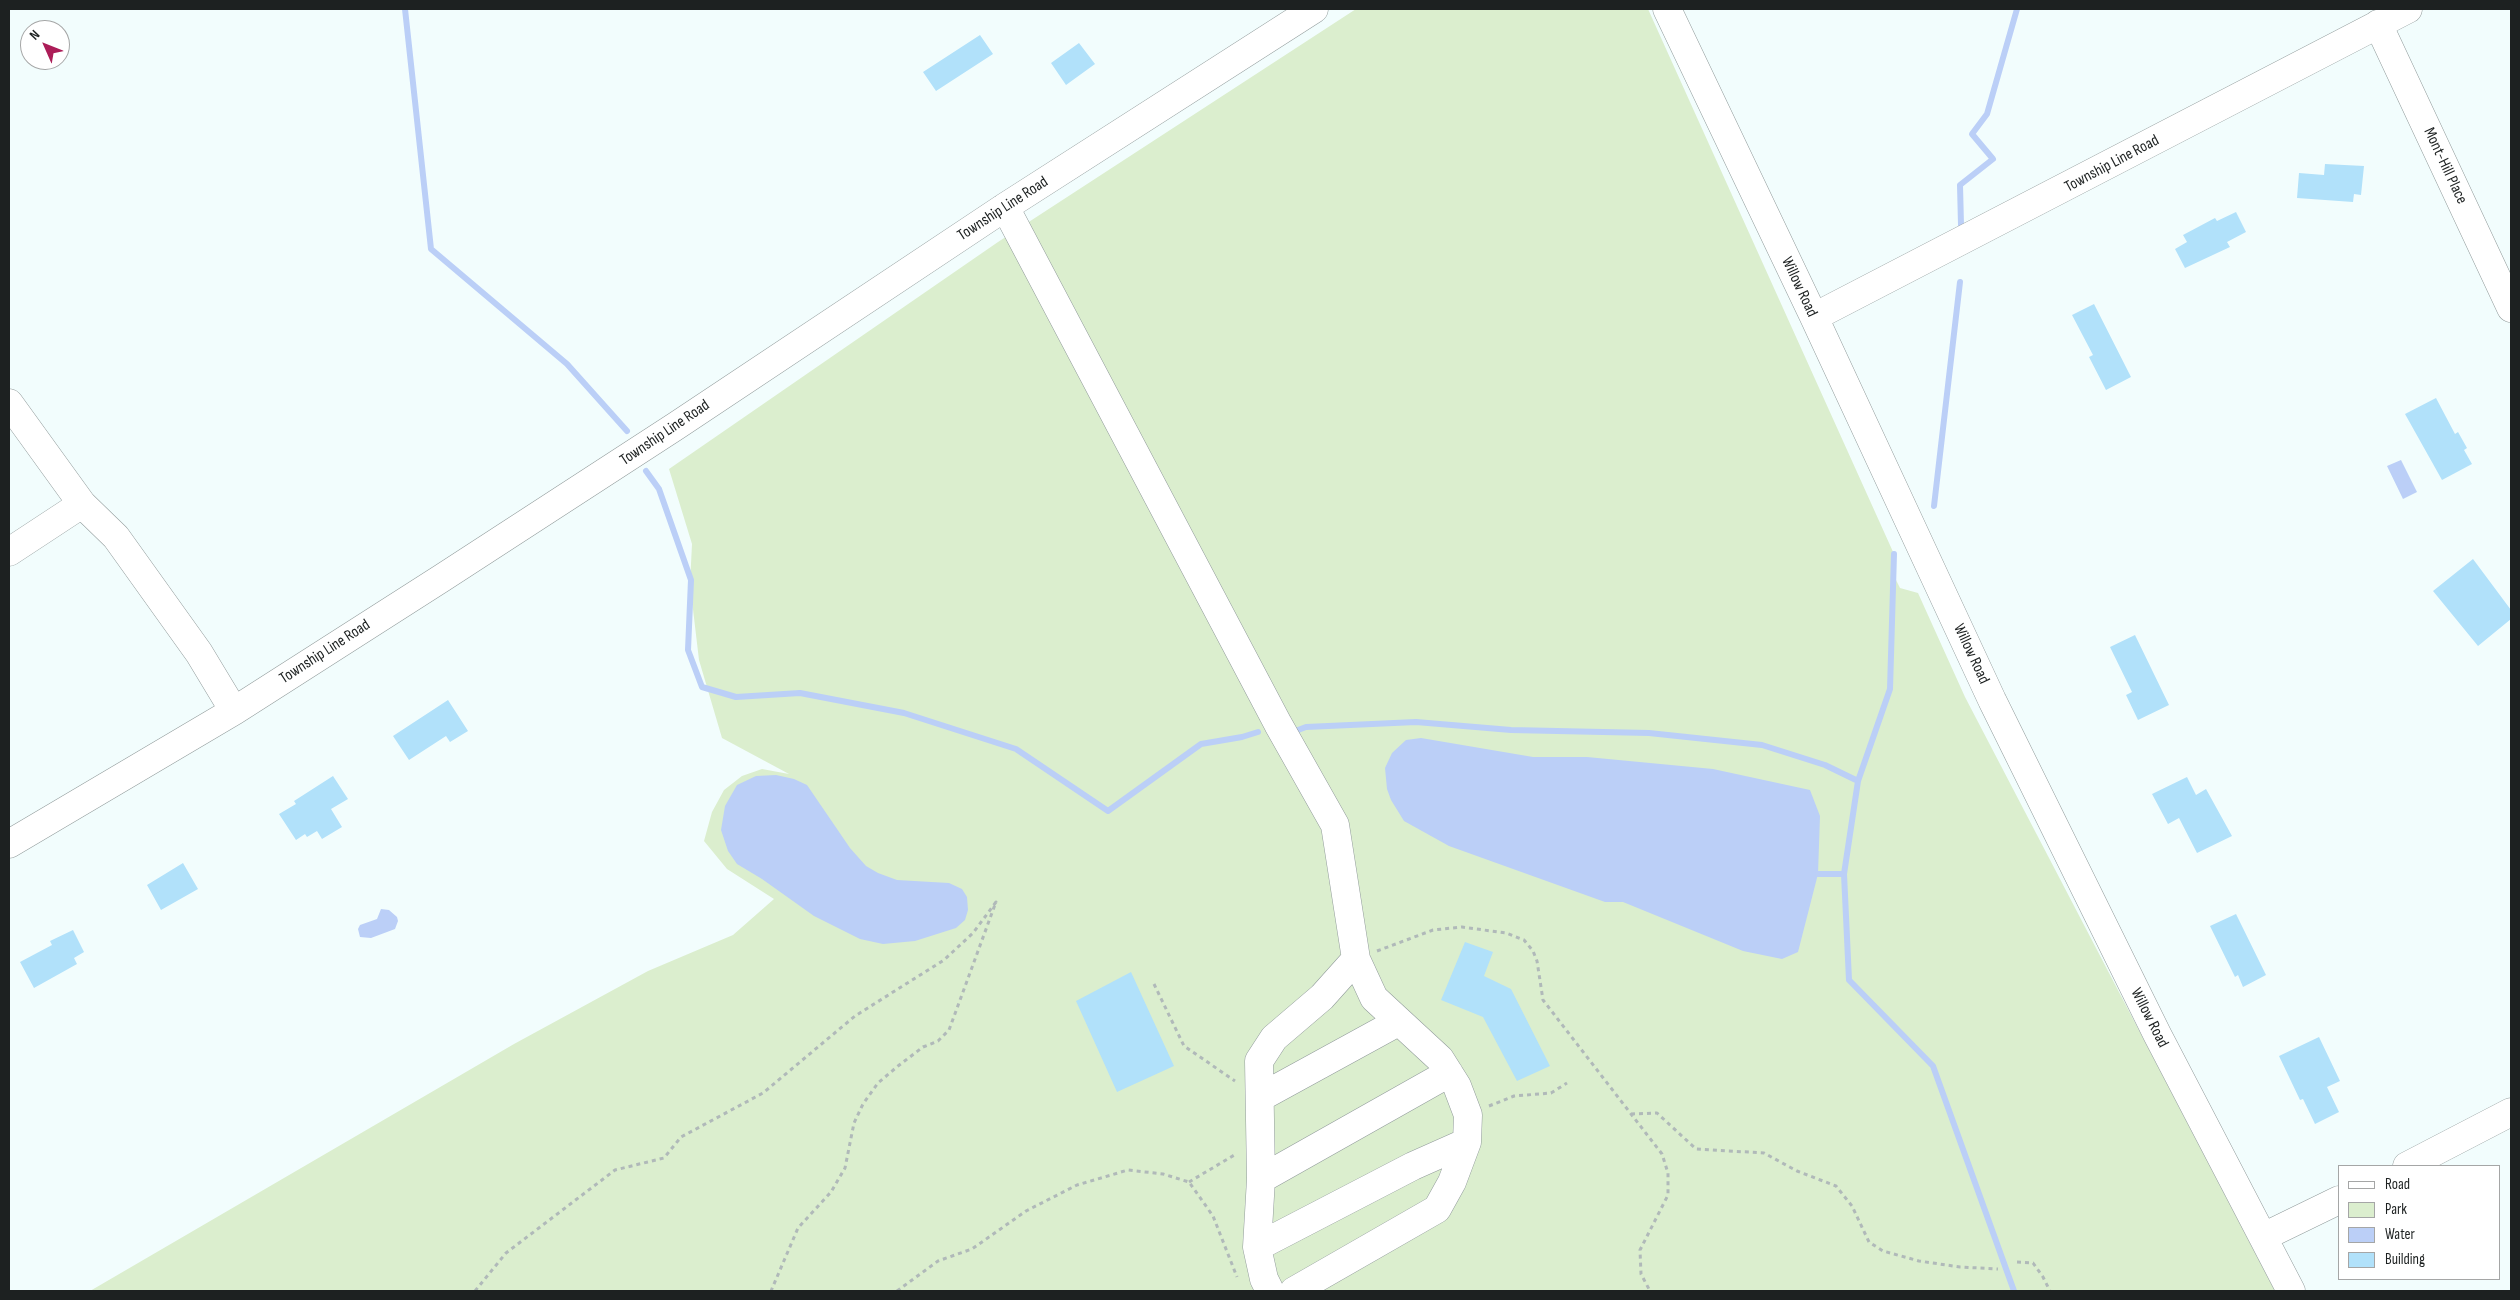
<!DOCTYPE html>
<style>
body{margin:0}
#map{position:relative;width:2520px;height:1300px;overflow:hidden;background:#f2fdfd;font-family:"Sofia Sans Condensed",sans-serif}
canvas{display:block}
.frame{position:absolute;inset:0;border:10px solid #1d2121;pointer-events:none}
.legend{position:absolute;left:2338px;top:1165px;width:162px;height:115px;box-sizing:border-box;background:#fff;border:1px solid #a5a6a6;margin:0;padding:6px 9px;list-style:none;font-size:15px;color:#1d2121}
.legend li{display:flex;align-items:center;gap:10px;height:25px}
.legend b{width:25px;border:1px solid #a5a6a6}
.north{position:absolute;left:20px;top:20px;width:50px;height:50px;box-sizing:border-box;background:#fff;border:1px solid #a5a6a6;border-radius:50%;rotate:314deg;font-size:14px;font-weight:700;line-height:20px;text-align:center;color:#1d2121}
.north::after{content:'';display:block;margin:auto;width:18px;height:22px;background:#ac1d58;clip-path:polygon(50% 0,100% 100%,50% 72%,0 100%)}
</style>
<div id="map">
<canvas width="2520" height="1300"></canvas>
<div class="frame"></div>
<ul class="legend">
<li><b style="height:6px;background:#fff"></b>Road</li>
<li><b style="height:14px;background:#dbeece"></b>Park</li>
<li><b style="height:14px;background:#bbcff7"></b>Water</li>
<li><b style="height:14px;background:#b1e1fa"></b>Building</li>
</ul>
<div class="north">N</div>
</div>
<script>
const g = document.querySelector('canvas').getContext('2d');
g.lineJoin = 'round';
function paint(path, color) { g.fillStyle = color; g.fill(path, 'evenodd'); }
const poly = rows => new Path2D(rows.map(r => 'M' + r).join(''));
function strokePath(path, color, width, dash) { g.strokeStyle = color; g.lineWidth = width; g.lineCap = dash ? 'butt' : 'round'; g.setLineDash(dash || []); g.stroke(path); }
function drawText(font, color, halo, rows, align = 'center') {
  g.font = font + ' "Sofia Sans Condensed",sans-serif'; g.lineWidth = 4.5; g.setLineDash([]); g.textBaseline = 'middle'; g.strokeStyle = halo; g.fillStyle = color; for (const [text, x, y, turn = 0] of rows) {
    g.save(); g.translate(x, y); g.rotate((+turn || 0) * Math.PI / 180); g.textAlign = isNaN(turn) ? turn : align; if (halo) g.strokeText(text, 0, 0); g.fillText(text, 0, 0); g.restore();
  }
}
paint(poly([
 [1356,9,1648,9,1894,554,1892,572,1900,588,1918,593,1965,697,2275,1291,90,1291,514,1044,648,971,733,935,774,899,727,869,704,841,712,812,724,790,742,776,762,769,789,774,722,738,699,660,690,584,692,544,669,469,998,242]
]), '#dbeece');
paint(poly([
 [2401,460,2417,492,2403,499,2387,466],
 [1421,738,1533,757,1587,757,1713,769,1810,790,1820,816,1818,874,1798,952,1782,959,1743,951,1623,902,1605,902,1449,846,1404,821,1391,800,1387,789,1385,768,1392,753,1406,740],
 [776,775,794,779,807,785,850,848,866,866,878,873,897,880,949,883,962,889,967,897,968,910,965,920,956,928,915,941,883,944,860,939,814,916,762,879,737,864,728,851,721,830,725,806,737,785,756,776],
 [381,909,389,910,397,917,398,921,395,929,371,938,360,937,358,929,360,925,377,919]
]), '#bbcff7');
strokePath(poly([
 [405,9,431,249,567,364,627,431],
 [1961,225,1960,185,1993,159,1972,134,1987,114,2017,9],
 [646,471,659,489,691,580,688,650,702,687,736,697,800,693,904,713,1016,749,1108,811,1201,744,1242,737,1258,732],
 [1934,506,1960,282],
 [1298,730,1306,727,1416,722,1511,730,1649,733,1762,745,1825,765,1858,781],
 [1818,874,1844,874,1858,781,1890,689,1894,554],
 [1844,874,1849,980,1933,1066,2014,1291]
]), '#bbcff7', 6);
paint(poly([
 [980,35,993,54,936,91,923,72],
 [1079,43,1095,64,1066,85,1051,63],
 [2325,164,2364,166,2361,195,2354,194,2353,202,2297,198,2299,173,2324,175],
 [2236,212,2246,232,2227,242,2230,247,2185,268,2175,249,2187,242,2183,235,2215,218,2217,221],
 [2094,304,2131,377,2106,390,2089,357,2093,355,2072,315],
 [2436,398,2455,434,2458,432,2467,448,2464,450,2472,464,2442,480,2405,414],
 [2473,559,2511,610,2511,619,2478,646,2433,591],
 [2135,635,2169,705,2138,720,2126,695,2132,692,2110,647],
 [448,700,468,731,450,742,446,736,409,760,393,736],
 [333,776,348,799,331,809,342,827,322,839,317,831,307,837,305,834,296,840,279,814,296,804,294,801],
 [2187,777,2196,795,2206,789,2232,836,2197,853,2179,818,2168,824,2152,794],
 [183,863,198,889,161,910,147,885],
 [2236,914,2266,975,2243,987,2238,975,2235,977,2210,926],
 [73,930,84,952,74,958,77,964,34,988,20,962,52,945,50,941],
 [1465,942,1493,952,1484,976,1511,989,1550,1066,1517,1081,1483,1017,1441,1000],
 [1131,972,1174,1066,1117,1092,1076,1001],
 [2319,1037,2340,1081,2327,1087,2339,1112,2315,1124,2303,1099,2300,1100,2279,1056]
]), '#b1e1fa');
const minor = poly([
 [1667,9,1814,317,1992,700,2157,1034,2291,1291],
 [2378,24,2511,308],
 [1005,207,1278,724,1335,825,1356,959,1374,998,1440,1059,1457,1086,1468,1115,1467,1142,1452,1182,1437,1209,1294,1291],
 [1814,317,2408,9],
 [9,403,82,504],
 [9,552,82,504,116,537,199,653,234,711],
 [9,844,234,711,442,578,676,426,1005,207,1314,9],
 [1261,1097,1398,1022],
 [2407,1166,2511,1112],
 [1261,1179,1449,1073],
 [2263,1237,2339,1200],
 [1257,1247,1413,1166,1467,1142],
 [1270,1291,1264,1279,1257,1247,1261,1179,1259,1061,1274,1038,1322,997,1356,959]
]);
strokePath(minor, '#919b9b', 29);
strokePath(poly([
 [1377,951,1433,930,1462,927,1506,933,1524,940,1533,951,1537,961,1543,1000,1662,1154,1668,1173,1668,1195,1640,1250,1641,1274,1650,1291],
 [1154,984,1184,1046,1235,1081],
 [1489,1106,1514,1096,1551,1093,1567,1083],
 [1631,1114,1657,1113,1696,1149,1764,1153,1797,1171,1836,1186,1852,1206,1869,1242,1883,1251,1919,1261,1960,1267,1998,1269],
 [1189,1182,1236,1154],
 [2017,1262,2033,1263,2043,1277,2050,1291],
 [475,1291,506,1253,615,1170,664,1158,681,1137,763,1093,855,1016,944,960,973,933,996,902,949,1030,938,1041,923,1047,898,1066,878,1083,863,1104,854,1123,845,1168,831,1192,798,1228,771,1291],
 [897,1291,938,1261,972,1249,1026,1211,1077,1185,1128,1170,1163,1174,1189,1182,1213,1216,1237,1277]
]), '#b0b9b9', 3, [4, 4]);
strokePath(minor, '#fff', 28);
drawText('16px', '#1d2121', '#fff', [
 ["Township Line Road",2112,164,-28],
 ["Mont-Hill Place",2445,166,65],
 ["Township Line Road",1003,209,-33],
 ["Willow Road",1799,287,65],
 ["Township Line Road",665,433,-34],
 ["Township Line Road",325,652,-33],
 ["Willow Road",1971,654,65],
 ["Willow Road",2149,1018,63]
]);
</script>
